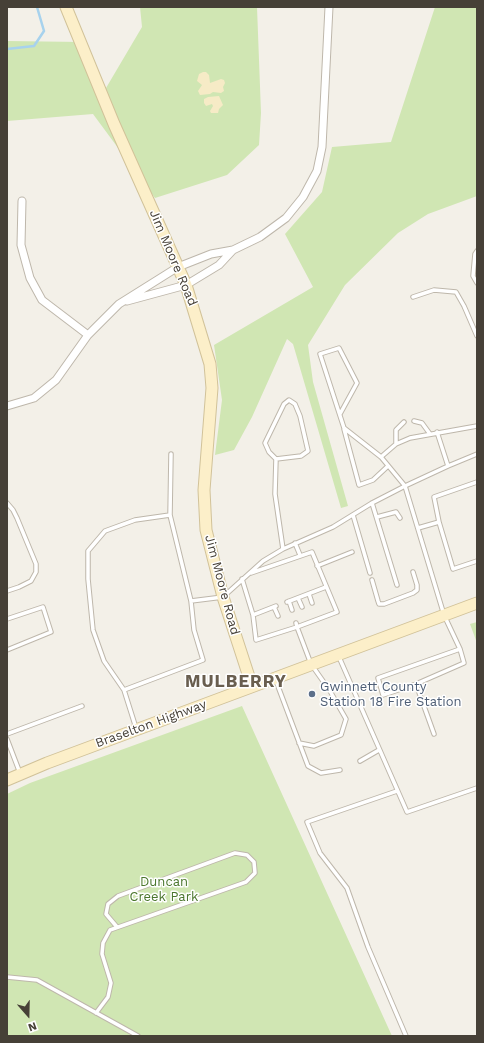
<!DOCTYPE html>
<style>
body{margin:0}
#map{position:relative;width:484px;height:1043px;overflow:hidden;background:#f3f0e8;font-family:"Work Sans",sans-serif}
canvas{display:block}
.frame{position:absolute;inset:0;border:8px solid #464037;pointer-events:none}
.north{position:absolute;left:8px;top:995px;width:40px;height:40px;-webkit-text-stroke:3px #fff;paint-order:stroke;rotate:160deg;font-size:11px;font-weight:700;line-height:16px;text-align:center;color:#464037}
.north::after{content:'';display:block;margin:auto;width:14px;height:18px;background:#464037;clip-path:polygon(50% 0,100% 100%,50% 72%,0 100%)}
</style>
<div id="map">
<canvas width="484" height="1043"></canvas>
<div class="frame"></div>
<div class="north">N</div>
</div>
<script>
const g = document.querySelector('canvas').getContext('2d');
g.lineJoin = 'round';
function paint(path, color) { g.fillStyle = color; g.fill(path, 'evenodd'); }
const poly = rows => new Path2D(rows.map(r => 'M' + r).join(''));
function strokePath(path, color, width, dash) { g.strokeStyle = color; g.lineWidth = width; g.lineCap = dash ? 'butt' : 'round'; g.setLineDash(dash || []); g.stroke(path); }
function drawText(font, color, halo, rows, align = 'center') {
  g.font = font + ' "Work Sans",sans-serif'; g.lineWidth = 3; g.setLineDash([]); g.textBaseline = 'middle'; g.strokeStyle = halo; g.fillStyle = color; for (const [text, x, y, turn = 0] of rows) {
    g.save(); g.translate(x, y); g.rotate((+turn || 0) * Math.PI / 180); g.textAlign = isNaN(turn) ? turn : align; if (halo) g.strokeText(text, 0, 0); g.fillText(text, 0, 0); g.restore();
  }
}
paint(poly([
 [140,7,257,7,261,113,259,145,227,175,155,198,93,114,7,121,7,41,82,42,106,88,142,27],
 [435,7,477,7,477,196,428,214,398,233,345,285,308,345,313,382,348,506,341,508,293,344,287,339,252,417,234,450,215,455,222,400,214,345,313,287,285,234,322,192,332,147,391,142],
 [477,622,477,643,470,624],
 [242,706,392,1036,7,1036,7,794,30,783]
]), '#d0e6b3');
paint(poly([
 [203,72,206,72,209,75,210,83,221,79,224,80,225,83,223,87,224,91,221,93,213,92,210,94,200,95,198,91,202,85,197,81,199,74],
 [219,96,223,105,219,109,218,113,211,113,210,111,213,106,212,104,206,106,204,103,204,99,208,97]
]), '#f6ebc6');
strokePath(poly([
 [7,49,34,46,44,31,37,7]
]), '#a7d2ed', 2.5);
const lane = poly([
 [477,251,475,254,473,276,477,283],
 [413,297,434,290,456,292,464,306,477,336],
 [340,414,357,383,339,348,320,354,344,428,381,457,405,486,444,615,460,649,464,663,416,684,383,695,378,678,460,649],
 [414,421,422,423,430,434],
 [344,429,359,485,373,480,388,466],
 [437,432,448,466],
 [396,444,396,430,404,422],
 [171,454,170,515,191,601],
 [381,457,396,444,410,438,477,426],
 [276,459,269,452,265,443,284,404,289,400,295,404,300,416,308,451,301,456,276,459,275,494,283,549],
 [477,482,434,497,439,522,453,569,477,561],
 [7,503,13,510,17,518,36,564,36,572,31,581,19,587,7,591],
 [372,503,397,585],
 [353,515,370,573],
 [377,517,396,512,400,518],
 [418,528,439,522],
 [295,543,300,555],
 [317,566,352,552],
 [251,573,312,552,337,612,297,627,311,664,330,691,346,719,341,735,314,746,299,743],
 [242,579,253,615,256,640,297,627,296,623],
 [372,580,378,601,379,604,384,604,413,593,417,590,417,585,413,572],
 [309,594,312,603],
 [298,598,302,607],
 [289,601,292,610],
 [287,602,326,587],
 [274,607,278,616],
 [253,615,276,606],
 [7,619,43,607,51,632,7,650],
 [339,657,407,812,477,788],
 [276,681,308,766,321,773,340,770],
 [416,684,434,734],
 [124,690,203,660,194,630,191,601,223,597,263,561,283,549,333,527,372,503,405,486,448,466,477,454],
 [136,728,124,690,104,661,93,630,88,579,88,551,105,531,135,520,170,515],
 [7,734,82,706],
 [7,739,20,773],
 [360,761,379,750],
 [397,791,307,822,320,853,347,888,368,947,406,1036],
 [7,977,37,980,138,1036],
 [96,1013,108,997,111,983,102,954,103,943,110,930,246,882,255,873,254,862,247,855,235,853,118,896,108,904,106,914,117,927]
]);
const street = poly([
 [22,201,21,245,30,278,42,300,88,335],
 [127,301,186,285,219,265,233,250],
 [7,406,34,398,56,380,88,335,119,304,178,267,211,254,233,250,260,237,286,218,303,197,317,171,322,147,329,7]
]);
const secondary = poly([
 [66,7,114,124,186,285,210,364,212,388,204,490,206,530,223,597,252,686],
 [7,780,47,763,477,603]
]);
strokePath(lane, '#beb7ab', 5.5);
strokePath(street, '#beb7ab', 9);
strokePath(secondary, '#d1c299', 13);
strokePath(lane, '#fff', 3.5);
strokePath(street, '#fff', 7);
strokePath(secondary, '#fcefc9', 11);
for (const [x, y, r, color] of [
 [312,694,4,"#5c6f8a"]
]) { const dot = new Path2D(); dot.arc(x, y, r, 0, 2 * Math.PI); g.fillStyle = color; g.fill(dot); strokePath(dot, '#fff', 1.5); }
drawText('13px', '#464037', '#fff', [
 ["Jim Moore Road",173,258,67],
 ["Jim Moore Road",222,585,75],
 ["Braselton Highway",151,724,-20]
]);
drawText('13px', '#4e5e75', '#fff', [
 ["Gwinnett County",320,687],
 ["Station 18 Fire Station",320,702]
], 'left');
drawText('13px', '#4a762c', '#fff', [
 ["Duncan",164,882],
 ["Creek Park",164,897]
]);
g.letterSpacing = '1px';
drawText('bold 17px', '#695e4f', '#fff', [
 ["MULBERRY",236,682]
]);
g.letterSpacing = '0px';
</script>
